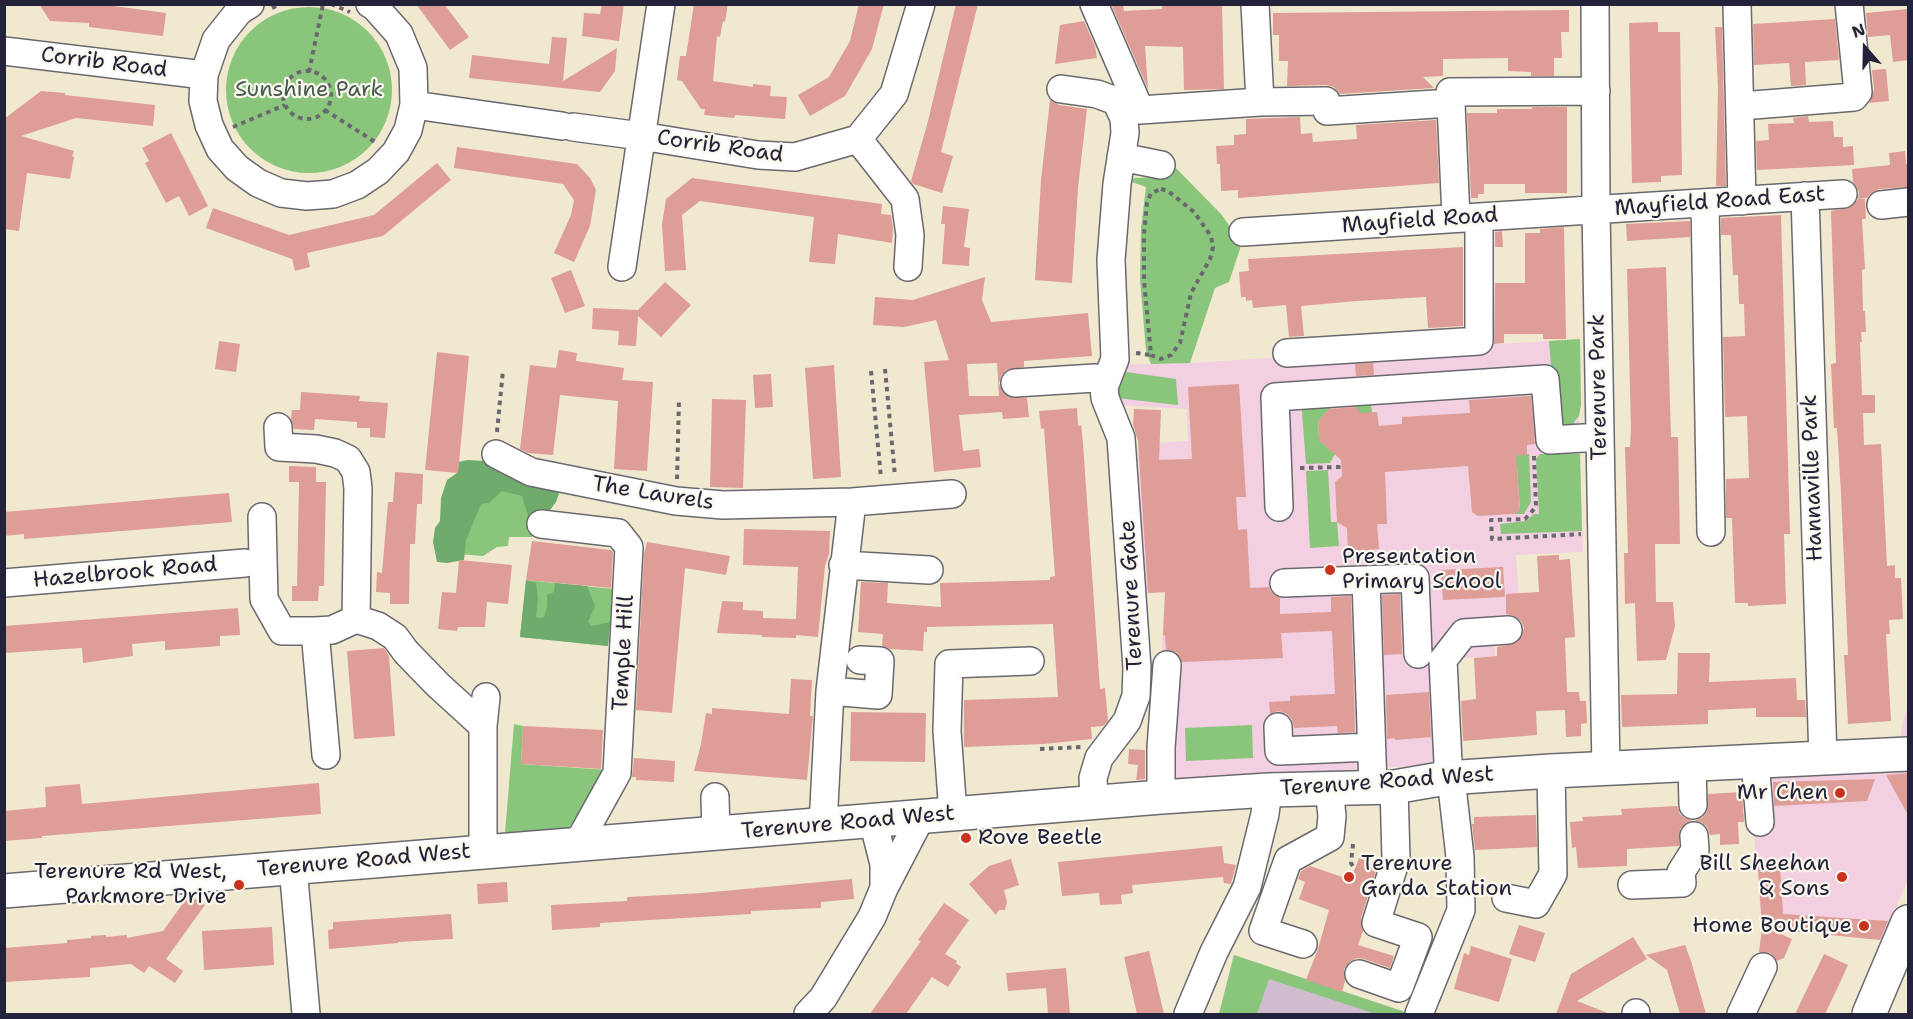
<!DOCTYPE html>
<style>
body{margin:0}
#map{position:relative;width:1913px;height:1019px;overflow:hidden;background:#f1e9cf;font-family:"Shantell Sans",sans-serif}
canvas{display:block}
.frame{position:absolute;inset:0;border:6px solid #22223b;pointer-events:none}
.north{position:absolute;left:1835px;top:18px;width:60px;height:60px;-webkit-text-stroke:4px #fbf7ec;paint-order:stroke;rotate:340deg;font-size:16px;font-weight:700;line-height:24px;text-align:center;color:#22223b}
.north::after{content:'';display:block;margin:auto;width:21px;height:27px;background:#22223b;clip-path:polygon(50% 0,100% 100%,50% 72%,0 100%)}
</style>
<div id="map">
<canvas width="1913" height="1019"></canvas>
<div class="frame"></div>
<div class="north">N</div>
</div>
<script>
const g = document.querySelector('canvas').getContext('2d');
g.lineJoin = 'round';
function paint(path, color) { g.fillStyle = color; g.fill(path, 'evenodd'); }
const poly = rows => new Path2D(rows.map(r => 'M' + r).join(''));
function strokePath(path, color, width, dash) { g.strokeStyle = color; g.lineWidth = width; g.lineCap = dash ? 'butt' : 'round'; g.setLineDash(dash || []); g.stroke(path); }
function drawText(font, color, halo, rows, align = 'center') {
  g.font = font + ' "Shantell Sans",sans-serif'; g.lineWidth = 4.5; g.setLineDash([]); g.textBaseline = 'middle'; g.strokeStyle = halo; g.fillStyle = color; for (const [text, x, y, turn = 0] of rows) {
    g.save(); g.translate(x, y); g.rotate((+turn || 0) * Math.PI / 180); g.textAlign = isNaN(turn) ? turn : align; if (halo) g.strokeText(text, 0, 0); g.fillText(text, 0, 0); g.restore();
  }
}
paint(poly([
 [1580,339,1581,405,1579,416,1583,552,1516,555,1522,642,1495,643,1495,656,1452,659,1458,763,1156,782,1164,609,1168,605,1167,592,1143,594,1138,444,1188,441,1187,409,1113,405,1115,365,1190,363],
 [1908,709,1908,880,1882,940,1762,928,1749,774,1900,739,1903,720]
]), '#f2cfe1');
paint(poly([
 [1234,955,1411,1014,1219,1014]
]), '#cfbdcf');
paint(poly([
 '226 90a83 83 0 1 1 166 0a83 83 0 1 1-166 0Z',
 [1169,161,1221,214,1242,243,1229,282,1215,288,1190,363,1151,364,1146,351,1140,279,1141,228,1146,187,1132,182,1134,178,1163,177],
 [1580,339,1581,405,1579,416,1574,422,1574,427,1567,427,1555,416,1549,341],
 [1119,371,1176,379,1178,405,1116,398],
 [1301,399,1375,402,1371,405,1375,430,1352,404,1332,406,1318,421,1319,440,1335,454,1330,463,1306,464],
 [1529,454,1531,502,1524,514,1514,514,1520,509,1517,468,1511,465,1509,456],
 [1540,454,1580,454,1582,531,1501,534,1500,524,1526,521,1534,514,1539,514,1536,459],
 [1328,470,1331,522,1337,522,1339,546,1310,548,1306,471],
 [453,476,537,496,532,537,509,537,508,546,497,547,483,556,445,553],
 [526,580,614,589,608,646,520,637],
 [514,724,523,726,521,764,609,770,568,829,505,833],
 [1252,725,1253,758,1186,761,1185,728],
 [1234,955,1411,1014,1376,1014,1269,979,1257,1014,1219,1014]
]), '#89c67c');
paint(poly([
 [467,460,486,461,555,485,559,494,556,502,545,517,528,516,522,496,502,491,489,503,481,504,466,540,464,560,447,563,437,562,433,542,435,528,440,521,441,498,447,480,457,473,459,462],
 [526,580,536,583,538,599,536,617,540,618,544,617,547,607,547,595,554,592,555,583,587,586,595,606,588,622,592,626,610,622,608,646,520,637]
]), '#6eab6c');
paint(poly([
 [39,4,99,4,166,13,163,36,89,27,89,23,50,21],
 [416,4,444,4,469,37,450,50],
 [602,4,624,4,619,41,582,36,584,13,600,14],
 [694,4,728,4,725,22,723,21,720,37,717,36,713,81,753,87,753,84,771,86,770,96,787,97,785,119,735,115,734,118,704,115,705,109,701,109,682,81,677,80,680,56,686,56],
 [859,4,884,4,872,49,845,96,810,116,798,95,829,77,850,41],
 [956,4,978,4,941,152,953,156,942,193,913,184,911,181,928,121],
 [1111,4,1123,4,1124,11,1162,9,1162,4,1222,4,1224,89,1184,90,1183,47,1145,46,1148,89],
 [1908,9,1908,60,1893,62,1890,35,1868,37,1866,13],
 [1569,10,1569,32,1561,32,1562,58,1554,58,1554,76,1531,76,1531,72,1508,71,1508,58,1443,59,1443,76,1423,77,1434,88,1340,94,1334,87,1326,85,1287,86,1288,61,1279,61,1279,35,1273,35,1273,13],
 [1835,19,1839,60,1805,62,1806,85,1791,86,1789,63,1754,65,1753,24],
 [1084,21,1095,46,1097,58,1055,64,1060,25],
 [1658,22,1658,32,1680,32,1682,175,1661,176,1661,182,1632,183,1629,23],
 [1715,27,1722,27,1726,186,1716,186,1718,88],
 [552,37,567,38,563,81,617,48,615,71,600,92,469,78,472,55,549,64],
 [1886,69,1889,101,1869,103,1874,90,1872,70],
 [41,91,65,93,65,95,155,105,153,126,76,118,21,136,74,151,72,156,74,157,70,179,27,173,19,231,4,229,4,119],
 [1050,100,1059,105,1087,109,1078,188,1072,283,1035,280,1041,180],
 [1532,107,1567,107,1567,193,1525,193,1525,184,1484,184,1484,194,1478,194,1478,198,1471,198,1467,113,1497,113,1497,109,1532,109],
 [1808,116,1809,122,1833,121,1834,137,1843,137,1843,147,1853,146,1854,165,1757,170,1756,141,1769,140,1768,124,1794,123,1793,118],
 [1300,117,1301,134,1312,133,1313,142,1357,139,1356,125,1436,120,1439,183,1238,198,1238,190,1221,191,1220,164,1217,164,1216,146,1234,145,1234,135,1246,134,1246,119],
 [171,133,208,206,189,216,179,196,166,203,145,163,149,161,142,148],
 [457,147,577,164,590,178,596,190,590,226,574,262,554,253,571,215,574,200,563,184,454,168],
 [1905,151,1906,164,1908,164,1908,187,1879,189,1871,193,1867,198,1858,199,1859,192,1853,182,1852,169,1890,165,1889,153],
 [437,163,451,180,436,192,383,236,307,253,310,267,295,271,292,259,206,228,213,208,289,235,374,215],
 [692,178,882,204,881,214,891,215,893,228,892,243,838,234,835,264,809,262,814,217,700,201,682,215,686,270,665,271,662,224,666,199],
 [1858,199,1865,199,1866,219,1862,219,1865,269,1862,270,1863,311,1865,311,1866,332,1861,332,1862,342,1860,342,1862,395,1875,395,1875,413,1863,413,1864,445,1881,444,1887,566,1895,565,1895,578,1901,578,1903,619,1889,620,1890,634,1886,634,1891,721,1848,724,1844,655,1848,655,1841,493,1837,428,1834,428,1831,364,1836,363,1831,211,1851,207],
 [943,206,969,209,964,247,970,248,969,266,942,264,945,224,941,224],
 [1781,215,1790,534,1784,534,1786,604,1748,606,1748,603,1735,603,1732,518,1726,518,1726,479,1749,478,1747,416,1725,417,1723,337,1745,336,1744,304,1739,304,1738,275,1733,275,1731,235,1721,235,1721,218],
 [1690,221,1690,237,1627,241,1626,224],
 [1564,227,1566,339,1543,339,1543,334,1504,334,1504,343,1494,344,1495,283,1525,283,1525,233,1540,233,1540,229],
 [1502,231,1503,247,1495,247,1495,232],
 [1463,247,1463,326,1428,328,1426,297,1357,301,1301,306,1304,336,1289,337,1286,305,1253,308,1252,300,1246,301,1246,297,1241,297,1239,272,1249,271,1248,259],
 [1666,267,1671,437,1678,437,1680,544,1655,544,1656,602,1673,602,1675,626,1666,660,1637,661,1635,603,1625,604,1624,553,1628,553,1625,447,1630,447,1631,429,1627,269],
 [571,270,585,306,565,313,551,278],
 [985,277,982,300,991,322,1088,313,1092,356,1024,361,1024,367,1006,370,1001,376,999,383,1002,391,1009,397,1027,398,1029,417,1003,419,1002,412,959,415,963,451,979,449,981,467,934,472,924,362,949,360,936,320,904,327,873,325,875,297,913,300],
 [997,363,999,396,969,396,967,364],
 [665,282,691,305,661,337,638,316,636,346,618,345,619,331,592,329,593,308,638,310],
 [219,341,240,344,236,372,215,369],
 [559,350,577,353,576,361,624,368,622,380,653,382,647,471,614,469,618,401,560,395,553,455,528,453,520,449,530,365,556,368],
 [437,352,469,356,458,473,425,470],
 [1373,363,1374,375,1356,376,1355,364],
 [834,365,841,477,813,479,805,368],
 [771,374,773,407,755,408,753,375],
 [1239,384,1246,497,1236,497,1238,530,1247,529,1250,588,1269,587,1271,592,1280,598,1280,614,1331,612,1331,597,1351,596,1355,732,1338,733,1337,726,1294,728,1292,719,1286,713,1278,711,1270,714,1269,702,1290,701,1290,696,1335,694,1332,631,1281,633,1283,658,1182,662,1176,652,1166,650,1165,636,1163,635,1165,592,1148,593,1138,441,1133,425,1134,409,1161,410,1159,460,1192,459,1188,387],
 [301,392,360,396,359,401,388,403,385,438,370,437,370,428,357,428,357,422,315,419,314,430,294,429,291,419,292,410,300,410],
 [1531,396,1535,444,1527,445,1527,455,1516,455,1520,510,1514,514,1478,516,1472,512,1468,466,1385,472,1387,524,1377,524,1379,549,1348,552,1347,528,1337,522,1335,482,1342,476,1341,460,1319,440,1318,421,1329,409,1356,407,1361,413,1377,412,1379,426,1402,424,1402,417,1470,413,1469,400],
 [712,399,746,400,743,488,710,487],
 [1077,408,1078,426,1081,425,1083,443,1100,689,1105,688,1108,721,1103,726,1091,727,1092,739,1044,744,964,747,964,700,1058,697,1053,624,927,627,927,632,924,632,923,651,890,649,882,646,883,634,858,632,861,582,888,583,887,603,941,607,940,583,1050,580,1050,577,1055,576,1044,428,1041,429,1039,411],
 [289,466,316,467,316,482,326,482,324,586,319,586,318,601,292,601,292,586,297,586,299,482,289,482],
 [395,472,423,474,422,504,417,504,415,544,410,544,409,604,390,604,390,593,376,592,377,572,382,573,388,502,393,502],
 [229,493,232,522,24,539,24,534,4,536,4,512],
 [744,529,830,531,829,554,825,566,818,637,796,635,796,638,762,637,762,635,717,633,722,601,743,602,743,610,763,611,763,618,796,619,798,567,743,565],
 [532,541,611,550,613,552,611,588,526,580],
 [647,542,730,556,726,575,685,568,672,713,636,710,644,554],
 [1559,555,1559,560,1570,559,1575,637,1565,638,1567,692,1579,692,1580,701,1586,701,1587,723,1581,724,1581,736,1566,737,1565,710,1536,711,1537,735,1463,741,1461,701,1476,699,1474,658,1497,656,1497,647,1516,643,1522,636,1524,628,1521,621,1514,616,1506,614,1506,594,1539,592,1537,556],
 [459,560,512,565,508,604,487,602,485,627,458,627,457,631,438,629,442,592,456,593],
 [1503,567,1505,597,1443,600,1441,570],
 [1400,594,1402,654,1384,655,1382,595],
 [238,608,240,635,220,636,220,646,165,650,165,641,132,644,133,656,83,663,82,648,4,653,4,626],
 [384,648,389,656,395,736,354,739,347,651],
 [1678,653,1710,653,1709,682,1796,678,1797,700,1805,700,1806,717,1756,717,1756,708,1708,710,1708,724,1622,727,1621,695,1677,694],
 [791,679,812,680,810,716,813,716,812,725,807,780,694,771,701,744,706,713,712,714,712,708,789,714],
 [1429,692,1431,737,1395,740,1395,738,1387,739,1386,695],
 [851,712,926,713,925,762,850,761],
 [523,726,603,730,601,769,521,764],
 [1129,749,1145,750,1145,779,1136,780,1138,765,1128,764],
 [634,758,675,761,674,782,636,780,636,777,632,777],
 [1908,773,1908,815,1886,775],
 [1875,779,1867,801,1774,806,1773,782],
 [319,783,321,814,42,836,42,838,4,841,4,811,46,807,45,787,80,784,82,804],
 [1742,792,1744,822,1738,822,1739,844,1720,845,1720,834,1710,835,1707,827,1701,822,1694,821,1702,818,1707,812,1708,794],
 [1677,806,1680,814,1685,818,1692,820,1686,823,1680,829,1679,846,1627,849,1627,866,1578,868,1576,847,1572,848,1570,822,1583,821,1582,817,1622,815,1621,809],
 [1536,815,1537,847,1475,850,1472,824,1474,824,1474,817],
 [1222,846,1224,863,1236,865,1231,884,1224,883,1223,877,1132,885,1133,893,1121,895,1122,904,1100,905,1099,893,1062,896,1058,862],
 [1359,858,1378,865,1361,918,1363,931,1358,945,1394,956,1390,968,1364,959,1357,958,1349,962,1344,969,1345,981,1342,992,1306,980,1318,949,1329,910,1299,899,1305,882,1298,879,1301,871,1310,866,1351,880],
 [1011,859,1019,885,1004,890,1007,902,1005,910,999,910,996,915,969,884,989,866],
 [1780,866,1783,914,1888,921,1880,940,1770,929,1792,939,1784,958,1777,961,1770,953,1759,952,1762,928,1758,867],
 [852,879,854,899,821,902,821,908,751,911,751,914,600,923,600,927,552,930,551,905,627,901,627,897,702,893],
 [507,882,508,902,478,904,477,884],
 [189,895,205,905,166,959,183,971,175,983,149,966,144,973,131,964,90,968,90,977,4,982,4,948,67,943,67,940,91,938,91,936,106,935,106,937,127,935,127,938,163,931],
 [944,903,969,920,945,954,957,961,956,963,961,967,948,987,932,977,906,1014,870,1014,921,941,918,940],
 [451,914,453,939,398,942,398,943,329,949,328,930,333,929,333,922],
 [1519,925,1545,933,1535,962,1509,954],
 [272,927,274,965,204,970,202,931],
 [1633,937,1647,959,1577,1001,1610,1014,1556,1014,1571,974],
 [1685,945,1691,961,1706,1014,1680,1014,1667,970,1646,955],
 [1471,946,1512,959,1499,1002,1454,989,1464,953,1469,955],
 [1149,951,1164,1014,1137,1014,1124,957],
 [1824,954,1848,965,1838,987,1825,1014,1795,1014],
 [1066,968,1070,1014,1048,1014,1046,988,1008,991,1006,973]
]), '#de9d96');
const minor = poly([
 [250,4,239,11,216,40,204,75,203,101,209,125,220,149,237,168,258,183,281,193,307,196,333,194,357,185,378,171,396,152,408,130,414,105,413,68,399,34,375,7,370,4],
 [1094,4,1140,110,1260,102,1326,101,1327,111,1451,103,1456,218],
 [1255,4,1260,102],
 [1595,4,1596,210,1606,769],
 [1737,4,1742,201],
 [4,51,204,75],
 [1061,89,1097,94,1116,101,1124,118,1125,133,1117,184,1111,260,1115,359,1104,387,1105,398,1121,438,1137,668,1136,696,1127,721,1099,758,1093,778,1094,802],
 [1451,103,1450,92,1596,91],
 [414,105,562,126],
 [1741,106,1854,97,1858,92,1849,4],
 [573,127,641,136,758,155,795,157,858,139,894,94,921,4],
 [858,139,905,199,910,235,908,267],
 [1121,157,1161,165],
 [1805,196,1823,759],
 [1705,203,1711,532],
 [1881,205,1908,202],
 [1243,232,1843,194],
 [622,267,661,4],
 [1287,353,1479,341,1479,217],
 [1015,383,1095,378,1106,380],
 [278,427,279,447,316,449,335,453,348,459,356,472,358,488,356,619,378,626,395,637,406,652,438,685,483,726,483,852],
 [496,454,531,472,676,501,723,505,852,502,952,494],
 [1279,507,1275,397,1545,379,1550,440,1600,437],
 [262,517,264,599,282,631,315,631],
 [541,524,618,533,629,547,617,773,577,845],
 [843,565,929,570],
 [1366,580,1373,787],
 [4,583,245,563],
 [1284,583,1415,578,1418,654],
 [830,691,878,695,880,661,860,660],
 [483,726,486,697],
 [1278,727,1279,751,1371,747],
 [326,755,315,631,332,630,356,619],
 [1755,761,1760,822],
 [1692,765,1693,805],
 [1446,778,1448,763,1443,660,1464,633,1508,630],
 [715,797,716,834],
 [1161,797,1161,748,1167,665],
 [953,814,947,731,949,664,1030,661],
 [873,821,884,864,884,888],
 [823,825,830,691,852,502],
 [293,867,306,1014],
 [1632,885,1682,883,1681,872,1695,850,1694,836],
 [1506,898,1536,904,1553,874,1551,771],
 [1303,944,1263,931,1288,860,1330,837,1332,816,1329,788],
 [1359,974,1399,988,1418,937,1376,923,1396,859,1394,787],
 [808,1014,823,998,872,917,884,888,921,817],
 [1188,1014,1214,952,1247,887,1265,814,1268,790],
 [1419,1014,1461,910,1460,857,1451,778],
 [1636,1014,1636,1013],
 [1741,1014,1763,967]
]);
const major = poly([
 [4,891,1161,797,1268,790,1394,787,1446,778,1551,771,1908,754],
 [1869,1014,1908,922]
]);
strokePath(minor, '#6a686f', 30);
strokePath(major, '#6a686f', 36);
strokePath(poly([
 [331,4,350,12],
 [272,8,281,4],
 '283 95a24 24 0 1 1 48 0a24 24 0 1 1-48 0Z',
 [309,72,323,4],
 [325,110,375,142],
 [233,127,285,105],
 [1161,189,1168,191,1194,212,1211,236,1213,247,1210,259,1191,293,1180,343,1171,355,1161,359,1151,355,1144,280,1144,234,1147,203,1151,193,1161,189],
 [1136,353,1151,355],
 [885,369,895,476],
 [871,371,881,478],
 [497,432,503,370],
 [1534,456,1536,507,1525,519,1491,520,1492,539,1581,534],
 [1300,468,1341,467],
 [677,479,679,399],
 [1040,749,1081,747],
 [1353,844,1351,863,1355,870]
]), '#6a686f', 4, [4.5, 4.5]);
strokePath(minor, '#fff', 27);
strokePath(major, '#fff', 33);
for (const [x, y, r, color] of [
 [1330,570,6,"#c8321e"],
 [1840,793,6,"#c8321e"],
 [966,838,6,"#c8321e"],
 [1349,877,6,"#c8321e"],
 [1842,877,6,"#c8321e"],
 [239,885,6,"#c8321e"],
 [1864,926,6,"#c8321e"]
]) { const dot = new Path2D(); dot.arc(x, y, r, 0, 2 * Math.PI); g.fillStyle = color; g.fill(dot); strokePath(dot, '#fbf7ec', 2); }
drawText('22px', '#22223b', '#fbf7ec', [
 ["Corrib Road",104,63,7],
 ["Corrib Road",720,147,8],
 ["Mayfield Road East",1720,202,-4],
 ["Mayfield Road",1420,221,-4],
 ["Terenure Park",1599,387,-91],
 ["Hannaville Park",1813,478,-92],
 ["The Laurels",653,494,9],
 ["Hazelbrook Road",125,573,-5],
 ["Terenure Gate",1132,595,-93],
 ["Temple Hill",624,653,-87],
 ["Terenure Road West",1387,782,-4],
 ["Terenure Road West",848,823,-5],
 ["Terenure Road West",364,861,-5]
]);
drawText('22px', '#465b52', '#fbf7ec', [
 ["Sunshine Park",309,90]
]);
drawText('22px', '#22223b', '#fbf7ec', [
 ["Presentation",1342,557,"left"],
 ["Primary School",1342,582,"left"],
 ["Mr Chen",1828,793],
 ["Rove Beetle",978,838,"left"],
 ["Terenure",1361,864,"left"],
 ["Garda Station",1361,889,"left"],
 ["Bill Sheehan",1830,864],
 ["& Sons",1830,889],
 ["Terenure Rd West,",227,872],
 ["Parkmore Drive",227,897],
 ["Home Boutique",1852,926]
], 'right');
</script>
